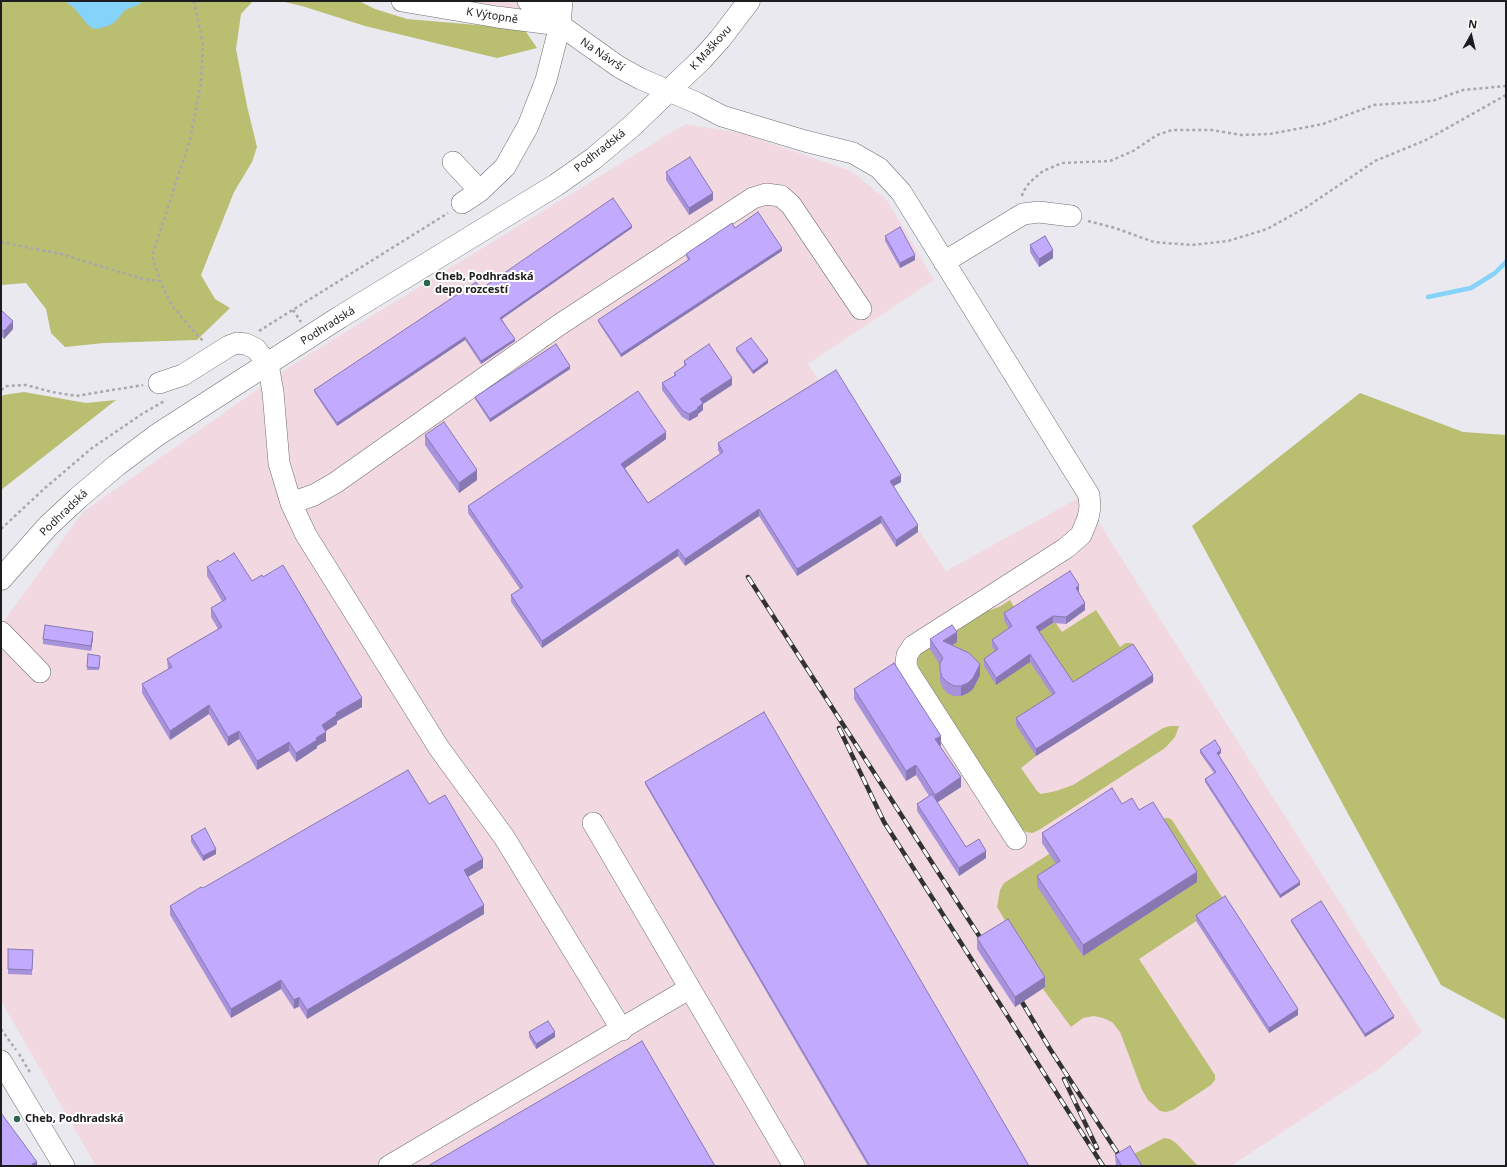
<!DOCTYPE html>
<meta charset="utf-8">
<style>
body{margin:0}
#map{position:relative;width:1507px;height:1167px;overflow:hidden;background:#eae9ef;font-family:"Noto Sans",sans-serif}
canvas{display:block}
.frame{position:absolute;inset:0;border:2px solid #1d1d1f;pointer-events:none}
.north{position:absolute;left:1451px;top:16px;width:40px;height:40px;-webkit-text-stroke:3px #fff;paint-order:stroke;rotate:8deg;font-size:11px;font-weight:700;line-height:16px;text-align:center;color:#1d1d1f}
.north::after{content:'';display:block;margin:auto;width:14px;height:18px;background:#1d1d1f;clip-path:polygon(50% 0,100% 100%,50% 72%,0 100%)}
</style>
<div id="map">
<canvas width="1507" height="1167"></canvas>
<div class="frame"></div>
<div class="north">N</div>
</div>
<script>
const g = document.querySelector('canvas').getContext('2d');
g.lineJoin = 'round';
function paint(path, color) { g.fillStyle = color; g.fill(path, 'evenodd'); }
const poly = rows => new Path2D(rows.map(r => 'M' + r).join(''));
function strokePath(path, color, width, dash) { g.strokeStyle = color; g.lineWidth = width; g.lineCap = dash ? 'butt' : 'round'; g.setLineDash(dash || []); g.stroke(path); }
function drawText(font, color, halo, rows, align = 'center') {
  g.font = font + ' "Noto Sans",sans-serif'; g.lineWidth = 4; g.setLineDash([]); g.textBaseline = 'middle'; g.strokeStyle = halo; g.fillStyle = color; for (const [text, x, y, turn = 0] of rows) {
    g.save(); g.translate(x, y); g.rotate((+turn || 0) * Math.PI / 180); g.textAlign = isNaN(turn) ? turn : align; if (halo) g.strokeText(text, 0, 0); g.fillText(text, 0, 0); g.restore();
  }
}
paint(poly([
 [460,1,547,1,545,16],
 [685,124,741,133,851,171,887,200,934,280,808,364,946,571,1082,496,1422,1032,1381,1067,1231,1166,96,1166,1,1001,1,625,83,512,295,363]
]), '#f2d9e1');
paint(poly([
 [1,1,253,1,241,14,236,49,247,106,257,147,252,162,234,192,201,275,215,299,230,308,197,340,104,343,65,347,51,333,46,309,26,283,1,285],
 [280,1,359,1,375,9,407,19,524,29,537,48,497,58,365,26,302,6],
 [24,392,86,403,116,400,1,490,1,398,3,395],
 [1360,393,1463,432,1506,435,1506,1020,1441,985,1192,526],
 [1010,600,1017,612,1036,634,1055,622,1062,632,1096,610,1120,647,1126,643,1131,643,1134,645,1154,678,1153,682,1133,651,1036,756,1021,768,1037,791,1041,794,1056,791,1073,785,1163,728,1170,726,1179,726,1175,737,1165,748,1039,830,1032,833,1026,832,1020,828,920,672,917,661,920,651,968,618,999,607],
 [1165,818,1169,818,1172,820,1225,902,1139,959,1215,1075,1215,1080,1211,1085,1173,1110,1166,1112,1160,1111,1148,1100,1142,1090,1120,1032,1112,1022,1103,1018,1094,1016,1083,1018,1071,1027,1043,989,1045,987,997,907,1000,890,1004,883,1049,854,1159,822],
 [1164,1138,1170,1139,1176,1143,1198,1166,1136,1166,1130,1156]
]), '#babe71');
paint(poly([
 [65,1,143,1,138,5,125,10,115,22,108,26,97,29,92,28,88,25,74,8]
]), '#85d2fb');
strokePath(poly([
 [1428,297,1471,288,1495,273,1506,262]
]), '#85d2fb', 4.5);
const minor = poly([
 [402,1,497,17,560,25,619,67,641,79,697,103,722,116,805,141,853,153,879,168,901,192,1089,495,1090,507,1088,518,1081,535,1066,548,913,646,907,655,906,663,908,671,1016,839],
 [528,1,540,6,561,9],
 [453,162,480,191],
 [462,203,480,191,505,167,528,126,546,80,560,25,562,1],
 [944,262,1023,214,1039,212,1071,216],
 [159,383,183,375,229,346,237,343,246,344,256,349,268,364,273,392,279,463,291,503,306,535,439,748,504,837,622,1030],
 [291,503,314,495,335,483,559,325,753,198,766,194,781,196,791,205,861,309],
 [1,632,40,672],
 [593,823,794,1166],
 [1,1061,64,1166],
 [389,1166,690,988]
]);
const major = poly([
 [1,579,48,526,78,498,117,465,157,435,340,317,556,185,593,159,632,126,702,59,720,39,749,1]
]);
strokePath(minor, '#6f6e73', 22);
strokePath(major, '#6f6e73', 23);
strokePath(poly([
 [194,1,203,44,201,83,190,140,152,256,160,281,171,304,188,325,204,342],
 [1022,196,1023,192,1030,182,1043,171,1062,163,1110,161,1133,151,1157,135,1172,130,1212,130,1241,135,1270,134,1323,124,1374,105,1432,101,1463,90,1506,86],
 [1088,221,1115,228,1154,242,1192,245,1228,241,1267,229,1305,208,1375,161,1426,140,1506,95],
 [1,242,61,254,143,279,159,281],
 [293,310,301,322],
 [259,331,448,213],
 [1,390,7,386,26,385,52,392,76,396,143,385],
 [1,529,45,488,92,448,142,414,166,400],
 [1,1029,16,1050],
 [19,1054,31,1074]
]), '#a8a7ac', 2.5, [3, 3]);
strokePath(minor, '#fff', 21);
strokePath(major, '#fff', 22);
const rail = poly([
 [748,577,985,945],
 [839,728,884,822,1103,1166],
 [1016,992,1050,1049,1126,1166],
 [1064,1079,1097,1148]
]);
strokePath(rail, '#323234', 4.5);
strokePath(rail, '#fff', 3, [9]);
paint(poly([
 [666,172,713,200,689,215,666,180],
 [632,228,502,319,515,341,481,364,465,340,337,426,314,392,314,390,481,289],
 [735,228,782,251,621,357,598,322,598,320,688,260,686,256,686,254],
 [885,236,915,260,900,268,885,241],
 [1030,245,1053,258,1039,267,1030,252],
 [1,310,13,329,4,339,1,336],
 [736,348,768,363,753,374,736,351],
 [684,361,732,385,703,404,703,410,698,414,698,416,689,421,682,417,662,390,662,383,674,376,674,373,684,366],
 [570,369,490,422,475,399,475,397],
 [425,435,477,480,459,493,425,445],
 [666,439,625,468,648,503,720,454,718,450,718,443,901,482,894,486,918,532,896,547,881,523,797,576,759,516,685,566,678,556,542,648,511,602,511,595,520,589,468,513,468,506],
 [220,562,252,581,263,577,362,707,337,721,337,724,326,731,326,741,317,746,317,748,296,762,289,751,257,770,239,739,228,746,209,714,170,740,142,693,142,684,168,669,167,659,218,629,211,617,211,608,222,601,207,576,207,567],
 [1079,592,1085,610,1066,624,1053,623,1039,632,1073,682,1153,682,1036,756,1016,725,1016,718,1052,695,1030,662,996,685,984,666,984,659,995,651,992,647,992,640,1009,629,1004,620,1004,613],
 [93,638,91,651,43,644,43,639],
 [930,639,957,642,952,645,980,675,973,689,968,693,961,696,954,696,947,693,942,687,940,681,940,665,930,649],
 [88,654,100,656,99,670,87,670],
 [854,689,941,745,940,746,961,787,937,802,966,847,986,858,959,876,917,811,917,804,929,796,916,775,906,781,854,699],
 [1200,750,1221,753,1219,755,1300,885,1280,898,1205,782,1205,779,1214,773,1200,753],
 [645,782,1029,1166,868,1166,645,784],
 [1122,804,1139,810,1197,882,1083,956,1037,886,1037,876,1056,864,1042,843,1042,833],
 [191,836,216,854,203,861,191,842],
 [483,868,468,877,484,914,307,1019,299,1006,297,1008,297,1007,294,1009,281,989,231,1018,170,915,170,906,203,888],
 [1196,915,1298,1015,1269,1033,1196,921],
 [1291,920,1394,1018,1365,1037,1291,922],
 [977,938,1045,987,1015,1007,977,949],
 [8,949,33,950,32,975,8,974],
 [529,1032,555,1037,536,1049,529,1037],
 [1115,1155,1142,1166,1116,1166]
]), '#a793db');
paint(poly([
 [713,193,713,200,689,215,689,208],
 [632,226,632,228,500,320,500,318],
 [782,248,782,251,621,357,621,354],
 [1053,250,1053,258,1039,267,1039,259],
 [915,255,915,260,900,268,900,263],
 [13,321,13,329,4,339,4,331],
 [465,337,465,340,337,426,337,423],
 [515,339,515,341,481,364,481,361],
 [768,360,768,363,753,374,753,371],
 [570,366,570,369,490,422,490,419],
 [732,378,732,385,703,404,703,410,698,414,698,416,689,421,689,414,697,408,700,399],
 [666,432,666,439,621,471,621,464],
 [477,470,477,480,459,493,459,483],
 [901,475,901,482,890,488,890,481],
 [759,509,759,516,685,566,685,559],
 [881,516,881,523,797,576,797,569],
 [918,525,918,532,896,547,896,540],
 [678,549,678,556,542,648,542,641],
 [1079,585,1079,592,1076,595,1076,588],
 [1085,603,1085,610,1066,624,1066,617],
 [1053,616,1053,623,1036,634,1036,627],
 [93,632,93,638,91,651,91,646],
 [957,632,957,642,943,651,943,641],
 [1030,654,1030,662,996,685,996,678],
 [980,664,980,675,973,689,968,693,961,696,961,686],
 [1153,675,1153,682,1036,756,1036,749],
 [362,698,362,707,337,721,337,724,322,733,322,725,336,713],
 [209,705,209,714,170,740,170,731],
 [239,731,239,739,228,746,228,737],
 [326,732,326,741,317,746,317,748,296,762,296,753,316,738],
 [941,736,941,745,935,749,935,739],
 [289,742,289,751,257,770,257,761],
 [1221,750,1221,753,1217,756,1217,753],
 [916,765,916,775,906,781,906,771],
 [961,777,961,787,935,804,935,795],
 [216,849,216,854,203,861,203,856],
 [986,851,986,858,959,876,959,868],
 [483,859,483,868,464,879,464,870],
 [1197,872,1197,882,1083,956,1083,945],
 [1300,882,1300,885,1280,898,1280,895],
 [484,905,484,914,307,1019,307,1010],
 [1045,977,1045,987,1015,1007,1015,997],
 [281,980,281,989,231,1018,231,1009],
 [299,997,299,1006,297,1008,297,999],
 [297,998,297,1007,294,1009,294,1000],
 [1298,1009,1298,1015,1269,1033,1269,1028],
 [1394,1016,1394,1018,1365,1037,1365,1034],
 [555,1032,555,1037,536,1049,536,1044],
 [37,1162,37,1166,32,1166,32,1164]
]), '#8878b2');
const building = poly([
 [690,157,713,193,689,208,666,172,690,157],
 [613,198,632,226,500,318,515,339,481,361,465,337,337,423,314,390,476,282,481,289,613,198],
 [758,212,782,248,621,354,598,320,690,259,686,254,732,223,735,228,758,212],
 [900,227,915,255,900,263,885,236,900,227],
 [1045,236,1053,250,1039,259,1030,245,1045,236],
 [1,310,13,321,4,331,1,329,1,310],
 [751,338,768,360,753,371,736,348,751,338],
 [556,344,570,366,490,419,475,397,556,344],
 [709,344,732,378,700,399,703,403,697,408,698,409,689,414,682,410,662,383,676,375,674,373,686,365,684,361,709,344],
 [836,370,901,475,890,481,918,525,896,540,881,516,797,569,759,509,685,559,678,549,542,641,511,595,523,587,468,506,638,391,666,432,621,464,648,503,723,452,718,443,836,370],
 [444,422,477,470,459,483,425,435,444,422],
 [234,553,252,581,262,575,263,577,283,565,362,698,336,713,337,715,322,725,326,732,316,738,317,740,296,753,289,742,257,761,239,731,228,737,209,705,170,731,142,684,172,667,167,659,222,627,211,608,226,599,207,567,218,560,220,562,234,553],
 [1070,571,1079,585,1076,588,1085,603,1066,617,1053,616,1036,627,1073,682,1133,644,1153,675,1036,749,1016,718,1055,693,1030,654,996,678,984,659,998,649,992,640,1012,626,1004,613,1070,571],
 [45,625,93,632,91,646,43,639,45,625],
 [952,625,957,632,943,641,969,653,980,664,973,678,968,683,961,686,954,686,947,682,942,677,940,670,940,663,943,658,930,639,952,625],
 [88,654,100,656,99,668,87,667,88,654],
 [894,663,941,736,935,739,961,777,935,795,916,765,906,771,854,689,894,663],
 [764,712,1029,1166,870,1166,645,782,764,712],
 [1215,740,1221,750,1217,753,1300,882,1280,895,1205,779,1216,772,1200,750,1215,740],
 [408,770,429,804,445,795,483,859,464,870,484,905,307,1010,299,997,297,999,297,998,294,1000,281,980,231,1009,170,906,201,887,203,888,408,770],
 [1112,788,1122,804,1132,798,1139,810,1153,802,1197,872,1083,945,1037,876,1060,861,1042,833,1112,788],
 [932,794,966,847,979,839,986,851,959,868,917,804,932,794],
 [205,828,216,849,203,856,191,836,205,828],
 [1225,896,1298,1009,1269,1028,1196,915,1225,896],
 [1321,901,1394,1016,1365,1034,1291,920,1321,901],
 [1008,919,1045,977,1015,997,977,938,1008,919],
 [8,949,33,950,32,970,8,969,8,949],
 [548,1021,555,1032,536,1044,529,1032,548,1021],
 [642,1041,715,1166,428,1166,642,1041],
 [1,1113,37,1162,32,1164,33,1166,1,1166,1,1113],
 [1130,1146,1142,1166,1122,1166,1115,1155,1130,1146]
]);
paint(building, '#c2abff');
strokePath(building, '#8878b2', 1);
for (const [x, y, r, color] of [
 [427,283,4,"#2c654f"],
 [17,1119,4,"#2c654f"]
]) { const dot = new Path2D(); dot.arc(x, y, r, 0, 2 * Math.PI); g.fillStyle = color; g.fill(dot); strokePath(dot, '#fff', 1.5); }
drawText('11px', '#1d1d1f', '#fff', [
 ["K Výtopně",492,16,9],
 ["K Maškovu",711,48,-48],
 ["Na Návrší",602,55,34],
 ["Podhradská",600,151,-38],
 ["Podhradská",328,326,-32],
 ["Podhradská",64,513,-44]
]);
drawText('bold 11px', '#1d1d1f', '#fff', [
 ["Cheb, Podhradská",435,277],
 ["depo rozcestí",435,290],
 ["Cheb, Podhradská",25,1119]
], 'left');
</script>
